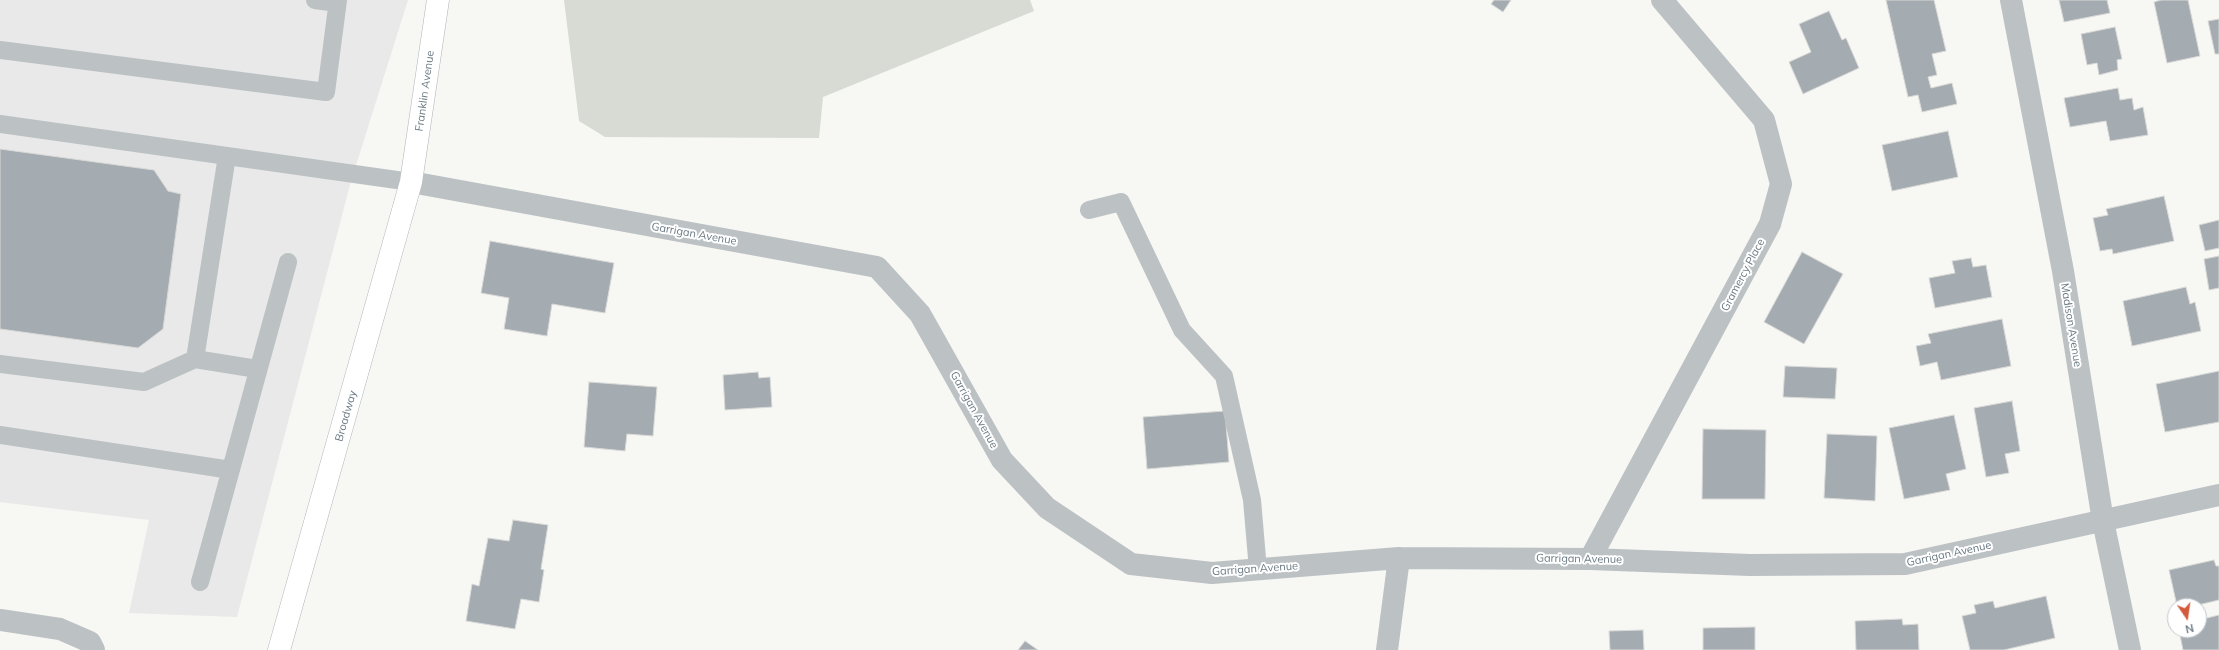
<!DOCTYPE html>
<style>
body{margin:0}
#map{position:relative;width:2219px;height:650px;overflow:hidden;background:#f7f7f4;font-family:Mulish,sans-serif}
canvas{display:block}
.north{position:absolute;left:2167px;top:598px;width:40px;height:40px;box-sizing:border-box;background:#fff;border:1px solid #c3c9cd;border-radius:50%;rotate:167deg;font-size:11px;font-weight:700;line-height:16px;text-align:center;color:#697882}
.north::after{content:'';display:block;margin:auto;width:14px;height:18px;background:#d15a3b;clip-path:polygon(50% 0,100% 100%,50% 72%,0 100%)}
</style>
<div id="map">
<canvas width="2219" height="650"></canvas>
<div class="north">N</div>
</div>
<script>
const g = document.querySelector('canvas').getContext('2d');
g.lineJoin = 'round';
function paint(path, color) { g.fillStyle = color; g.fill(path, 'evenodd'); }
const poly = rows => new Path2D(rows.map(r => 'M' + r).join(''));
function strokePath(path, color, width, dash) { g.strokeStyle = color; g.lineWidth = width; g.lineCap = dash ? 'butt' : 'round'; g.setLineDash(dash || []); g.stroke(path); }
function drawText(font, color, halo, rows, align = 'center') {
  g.font = font + ' Mulish,sans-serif'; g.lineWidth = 4; g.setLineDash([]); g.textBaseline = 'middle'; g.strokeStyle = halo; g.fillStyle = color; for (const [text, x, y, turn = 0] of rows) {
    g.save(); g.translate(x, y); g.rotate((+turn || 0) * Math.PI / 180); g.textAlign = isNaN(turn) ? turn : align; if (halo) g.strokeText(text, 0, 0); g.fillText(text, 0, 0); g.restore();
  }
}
paint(poly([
 [0,0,408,0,351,181,237,617,129,613,149,520,0,502]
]), '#e8e9e8');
paint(poly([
 [564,0,1030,0,1034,11,823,97,819,138,605,137,579,121]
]), '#d7dbd4');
const building = poly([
 [1494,0,1511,0,1503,12,1491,4,1494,0],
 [1886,0,1934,0,1946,51,1932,54,1937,75,1928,77,1931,88,1952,83,1957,104,1922,112,1918,95,1908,97,1886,0],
 [2059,0,2107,0,2110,13,2064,22,2059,0],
 [2161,0,2188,0,2200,56,2167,63,2154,2,2161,0],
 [1829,11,1842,40,1846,38,1859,68,1803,94,1789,62,1811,52,1799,24,1829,11],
 [2219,19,2219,54,2215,54,2208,21,2219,19],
 [2115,27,2122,59,2117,60,2118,70,2099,75,2097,63,2087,65,2081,34,2115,27],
 [2118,88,2120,100,2132,98,2134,110,2143,107,2148,135,2110,141,2106,121,2070,127,2064,98,2118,88],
 [1948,131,1958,177,1892,191,1882,145,1948,131],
 [0,149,154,170,168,191,181,194,163,329,138,348,0,329,0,149],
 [2164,196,2174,241,2113,254,2112,249,2100,251,2093,218,2108,215,2106,209,2164,196],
 [2219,220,2219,248,2205,251,2199,225,2219,220],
 [490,241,614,263,605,313,552,304,547,336,504,329,509,298,481,293,490,241],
 [1802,252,1843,274,1804,344,1764,322,1802,252],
 [2219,256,2219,288,2209,290,2204,259,2219,256],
 [1971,258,1973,267,1986,265,1992,297,1935,308,1929,278,1955,273,1952,261,1971,258],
 [2186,287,2190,304,2195,302,2201,331,2132,346,2123,301,2186,287],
 [2002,319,2011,366,1941,380,1937,362,1920,366,1916,346,1931,343,1928,334,2002,319],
 [1785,366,1837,368,1835,399,1783,397,1785,366],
 [2219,371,2219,422,2165,432,2156,384,2219,371],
 [758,372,759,378,770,377,772,407,725,410,723,375,758,372],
 [589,382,657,387,653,436,627,434,625,451,584,447,589,382],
 [2012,401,2020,451,2005,454,2009,473,1986,477,1974,408,2012,401],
 [1225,411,1229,462,1147,469,1143,417,1225,411],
 [1954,415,1966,469,1946,474,1950,490,1904,499,1889,428,1954,415],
 [1703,429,1766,430,1765,499,1702,499,1703,429],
 [1827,434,1877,436,1875,501,1824,498,1827,434],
 [513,520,548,525,541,569,544,570,539,602,521,599,515,629,466,621,472,584,479,586,488,538,509,541,513,520],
 [2214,560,2216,566,2219,566,2219,600,2194,606,2177,606,2169,570,2214,560],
 [2046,596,2055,638,2004,650,1970,650,1962,616,1976,613,1974,605,1993,601,1995,608,2046,596],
 [2219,615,2219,650,2183,650,2179,630,2199,630,2199,620,2219,615],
 [1902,619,1903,625,1918,624,1919,650,1856,650,1855,621,1902,619],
 [1755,627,1755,650,1703,650,1703,628,1755,627],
 [1643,630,1644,650,1610,650,1609,631,1643,630],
 [1025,641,1038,650,1018,650,1025,641]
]);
paint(building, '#a4acb1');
strokePath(building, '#d9d9d7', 1);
const secondary = poly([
 [279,650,411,182,438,0]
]);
strokePath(secondary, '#afb5b9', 23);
strokePath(poly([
 [315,0,337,3],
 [0,50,326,92,338,0],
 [0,124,411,182],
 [1089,210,1121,202,1182,330,1224,376,1252,500,1258,570],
 [195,359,257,369],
 [0,364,144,382,195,359,227,156],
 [0,435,231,470],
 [200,582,288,262]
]), '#bcc1c4', 18);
strokePath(poly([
 [2011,0,2063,271,2103,521,2130,650],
 [411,182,877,267,920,314,1002,460,1047,508,1131,564,1212,573,1399,558,1590,559,1750,565,1905,564,2219,495],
 [1590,559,1770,224,1781,184,1764,120,1662,0],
 [0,620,60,629,90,642,94,650],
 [1387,650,1399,558]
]), '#bcc1c4', 22);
strokePath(secondary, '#fff', 22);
drawText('11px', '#697882', '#fff', [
 ["Franklin Avenue",425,91,-82],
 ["Garrigan Avenue",694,234,10],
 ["Gramercy Place",1743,275,-62],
 ["Madison Avenue",2071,325,81],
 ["Garrigan Avenue",974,410,61],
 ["Broadway",346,416,-74],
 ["Garrigan Avenue",1949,554,-12],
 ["Garrigan Avenue",1579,559,1],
 ["Garrigan Avenue",1255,569,-4]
]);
</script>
